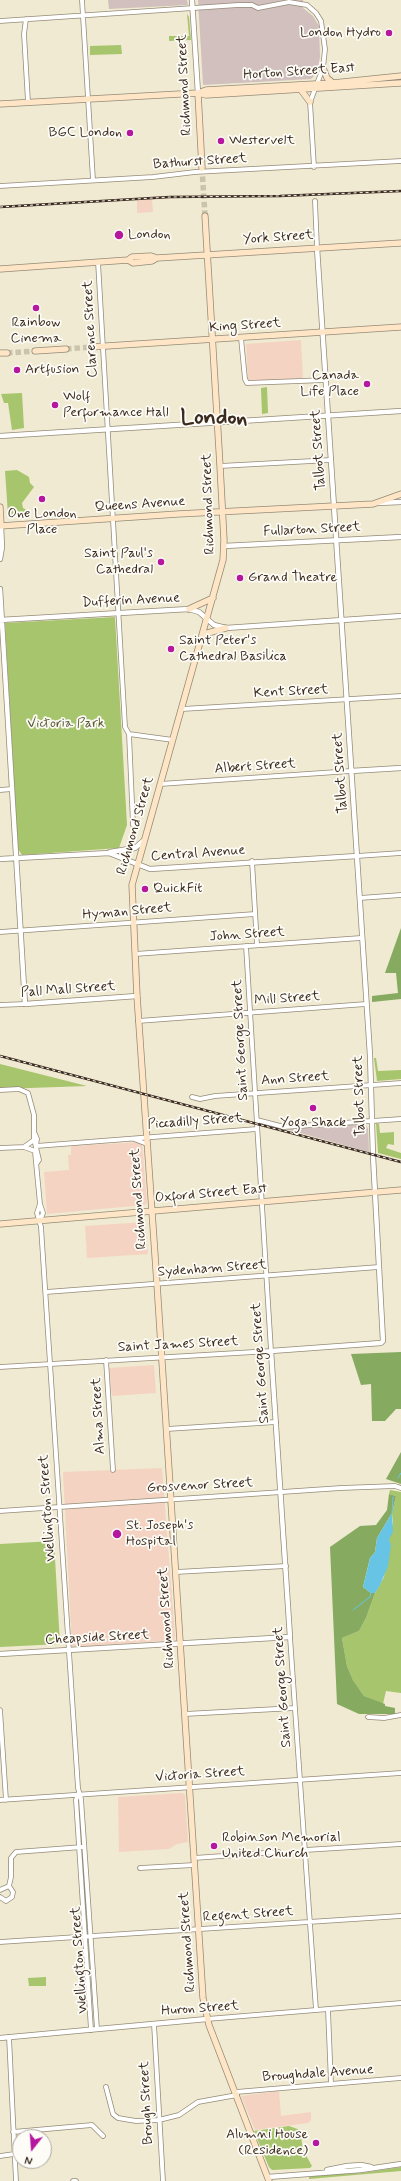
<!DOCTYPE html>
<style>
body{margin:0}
#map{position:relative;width:401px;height:2181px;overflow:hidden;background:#efead1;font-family:Mynerve,sans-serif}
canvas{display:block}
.north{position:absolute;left:12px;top:2129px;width:40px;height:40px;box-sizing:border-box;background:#fdfcf7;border:1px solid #afa8a0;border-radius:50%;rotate:197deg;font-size:11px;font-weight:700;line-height:16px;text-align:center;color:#3b2a1e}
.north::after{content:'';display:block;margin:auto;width:14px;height:18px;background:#b5179e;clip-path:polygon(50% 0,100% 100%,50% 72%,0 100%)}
</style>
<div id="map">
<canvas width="401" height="2181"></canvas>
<div class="north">N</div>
</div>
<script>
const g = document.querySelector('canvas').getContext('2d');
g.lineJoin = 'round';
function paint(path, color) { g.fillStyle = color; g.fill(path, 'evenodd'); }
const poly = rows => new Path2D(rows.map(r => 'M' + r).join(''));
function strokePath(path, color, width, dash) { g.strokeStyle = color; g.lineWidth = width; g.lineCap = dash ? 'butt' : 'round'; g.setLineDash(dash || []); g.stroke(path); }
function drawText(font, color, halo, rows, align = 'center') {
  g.font = font + ' Mynerve,sans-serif'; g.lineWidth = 3.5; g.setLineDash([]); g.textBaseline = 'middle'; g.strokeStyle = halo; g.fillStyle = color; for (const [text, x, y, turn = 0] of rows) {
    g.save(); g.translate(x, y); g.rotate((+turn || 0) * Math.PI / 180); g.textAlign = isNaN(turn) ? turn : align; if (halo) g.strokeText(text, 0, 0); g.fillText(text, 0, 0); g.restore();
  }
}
paint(poly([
 [152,199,153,212,137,213,137,200],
 [301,340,303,378,269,381,248,380,246,344],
 [142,1142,147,1203,145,1205,47,1214,44,1172,69,1170,68,1155,71,1155,71,1146],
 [145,1222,148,1254,87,1258,85,1226],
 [154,1365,156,1393,112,1396,109,1368],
 [162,1468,175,1635,174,1640,72,1647,63,1472],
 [182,1793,185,1795,188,1842,177,1844,169,1849,119,1852,118,1797],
 [279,2091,281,2116,311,2112,311,2120,308,2123,255,2130,241,2096]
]), '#f5d3c2');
paint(poly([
 [108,0,187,0,188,5,109,9],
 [198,0,303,0,303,8,313,16,319,26,320,57,317,73,311,79,203,85],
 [364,1124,368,1128,369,1152,286,1129]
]), '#d1c0bd');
paint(poly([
 [187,14,189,17,191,40,169,41,169,36,189,36],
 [121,45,122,54,90,55,90,46],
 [267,387,268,413,262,414,261,388],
 [22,393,24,428,12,430,8,403,4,403,1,394],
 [17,470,29,477,30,483,34,487,22,503,23,508,29,511,29,514,8,515,5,471],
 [115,617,127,825,119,848,22,855,18,849,5,623],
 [374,1058,376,1058,378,1071,401,1070,401,1079,377,1081],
 [0,1064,87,1086,0,1089],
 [376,1123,379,1124,380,1133,394,1132,394,1145,388,1144,386,1148,401,1153,401,1159,378,1153],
 [390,1490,401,1492,401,1693,386,1691,383,1704,364,1696,353,1680,347,1666,342,1638,359,1631,366,1618,375,1593,384,1577,389,1539,393,1522,392,1513,396,1496,389,1494],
 [54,1541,60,1644,0,1647,0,1544],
 [46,1977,46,1986,29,1986,28,1978],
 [289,2126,300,2130,303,2150,312,2166,310,2168,272,2170,269,2167,254,2131],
 [401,2167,401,2171,309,2179,309,2177,317,2175,362,2173]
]), '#a7c56c');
paint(poly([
 [401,928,401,999,372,1002,372,996,398,993,396,973,385,973],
 [401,1352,401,1409,396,1409,385,1421,372,1421,371,1384,361,1385,351,1354],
 [401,1452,401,1484,386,1479],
 [389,1494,396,1496,392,1513,377,1538,375,1552,370,1558,363,1587,371,1593,375,1593,366,1618,359,1631,342,1638,347,1666,353,1680,364,1696,385,1704,385,1706,395,1708,395,1714,359,1714,337,1704,330,1547,360,1526,376,1525,387,1510]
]), '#85aa60');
paint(poly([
 [392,1513,393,1532,389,1539,391,1545,388,1566,380,1585,375,1593,371,1593,363,1587,367,1571,370,1558,375,1552,377,1538]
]), '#67c4e5');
strokePath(poly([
 [398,1478,401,1473],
 [392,1513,393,1497],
 [353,1610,370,1597,371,1593]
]), '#67c4e5', 1);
strokePath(poly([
 [202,168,205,216],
 [66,349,91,347],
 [7,353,35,351]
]), '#cbc4ad', 5.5, [5.5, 3]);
const minor = poly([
 [82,0,93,180],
 [26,19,24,34,28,102],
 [0,21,238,5,252,5,258,8,289,2,307,5,316,13,321,21,325,49,323,68,310,102,314,167],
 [0,186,153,177,195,172,401,161],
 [315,201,317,248],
 [98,262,125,727,129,734,133,825],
 [241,338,245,379,247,383,326,380],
 [220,466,331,460],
 [182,709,401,696],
 [129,734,173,740],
 [160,784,351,771],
 [0,790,12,789],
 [357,856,401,853],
 [252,861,257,945],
 [360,898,401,895],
 [0,932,255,914],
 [135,954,361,938],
 [0,1005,25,1004],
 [138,1021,366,1004],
 [0,1090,19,1089,28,1093,34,1115,34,1139,39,1160,37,1163],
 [192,1097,200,1099,215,1096,401,1083],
 [257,1120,284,1127,401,1119],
 [35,1134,37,1139,36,1145],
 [134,1139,147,1144],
 [36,1146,257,1129],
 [24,1147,34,1140],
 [0,1148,24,1147,35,1151],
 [36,1150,35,1152,40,1204,43,1213,40,1221],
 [40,1204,37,1213,41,1227,78,1788,81,1799,97,2029],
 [46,1292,379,1267],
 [106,1360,113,1470],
 [0,1367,271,1351,246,946],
 [167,1429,276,1422],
 [0,1511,341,1488,395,1486,401,1488],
 [176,1572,286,1566],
 [290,1637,316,2010],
 [0,1710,6,1800],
 [185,1714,295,1708],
 [368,1717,384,1718,401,1715],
 [78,1794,76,1800,91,2030],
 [0,1800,401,1773],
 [305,1850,401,1844],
 [194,1858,279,1852],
 [140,1868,194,1865],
 [9,1886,11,1877,11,1858,16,1852,82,1847],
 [0,1890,9,1886],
 [0,1897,6,1901,12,1897,13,1892,9,1886],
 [0,1942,401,1916],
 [328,2010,331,2084],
 [207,2019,401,2003],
 [154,2024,163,2181],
 [9,2037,16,2181],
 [106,2087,113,2114,118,2118,136,2121,159,2120,179,2115,198,2102,237,2095],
 [236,2092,401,2078],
 [13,2132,92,2125,103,2136],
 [0,2156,14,2154],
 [73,2181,76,2181]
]);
const tertiary = poly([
 [192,0,198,93],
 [0,436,401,411],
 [378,503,401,502],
 [224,546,401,537],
 [0,559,2,547,1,526],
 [0,589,25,1004,137,996],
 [0,620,189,609,199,612,214,625,226,628,401,616],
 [351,771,401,768],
 [110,852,135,848,143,841],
 [0,859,109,853,150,869,357,856],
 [0,1654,290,1637,271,1351,381,1343,383,1341,373,1156,370,1055,317,248],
 [0,2038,207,2019],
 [327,2170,347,2166,361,2165,371,2167],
 [268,2177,361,2170,401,2164]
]);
const secondary = poly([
 [323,68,327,78,333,83],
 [301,90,310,102],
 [198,93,202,168],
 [199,93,206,95,401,83],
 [0,104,198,93,206,90,333,83,401,76],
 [205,216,220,466,224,540,223,560,132,885,137,996,157,1284,203,1998,209,2025,269,2181],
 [128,260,132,257,151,256,157,258],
 [0,269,128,260,133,263,152,261,157,258,401,243],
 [91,347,401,327],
 [35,351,66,349],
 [0,353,7,353],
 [0,507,1,526],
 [0,526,178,514,373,504,401,494],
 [189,609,213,598],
 [204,634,226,628],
 [0,1224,401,1190]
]);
strokePath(minor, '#958a78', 5.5);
strokePath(tertiary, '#958a78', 6);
strokePath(secondary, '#958a78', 7);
strokePath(minor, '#fff', 4);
strokePath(tertiary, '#fff', 4.5);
strokePath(secondary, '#fee5c5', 5.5);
const rail = poly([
 [0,207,170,197,280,196,401,191],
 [0,1056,401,1162]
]);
strokePath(rail, '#3b2a1e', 2.5);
strokePath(rail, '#fdfcf7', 1, [3]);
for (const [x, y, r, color] of [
 [389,33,4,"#b5179e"],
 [130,133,4,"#b5179e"],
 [221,141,4,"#b5179e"],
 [119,235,5,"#b5179e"],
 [36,308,4,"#b5179e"],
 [17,370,4,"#b5179e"],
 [367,384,4,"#b5179e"],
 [55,405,4,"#b5179e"],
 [42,499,4,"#b5179e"],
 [161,562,4,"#b5179e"],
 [240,578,4,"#b5179e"],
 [171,649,4,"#b5179e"],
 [145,889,4,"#b5179e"],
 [313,1108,4,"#b5179e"],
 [117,1534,5,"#b5179e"],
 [214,1846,4,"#b5179e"],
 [316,2143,4,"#b5179e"]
]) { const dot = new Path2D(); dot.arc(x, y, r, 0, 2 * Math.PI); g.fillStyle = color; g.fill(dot); strokePath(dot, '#fdfcf7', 1.5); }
drawText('14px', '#3b2a1e', '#fdfcf7', [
 ["London Hydro",381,33,"right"],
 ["BGC London",122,133,"right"],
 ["Westervelt",229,141],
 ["London",128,235],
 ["Rainbow",36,323,"center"],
 ["Cinema",36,339,"center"],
 ["Artfusion",25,370],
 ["Canada",359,376,"right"],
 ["Life Place",359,392,"right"],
 ["Wolf",63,397],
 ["Performance Hall",63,413],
 ["One London",42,514,"center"],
 ["Place",42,530,"center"],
 ["Saint Paul's",153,554,"right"],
 ["Cathedral",153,570,"right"],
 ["Grand Theatre",248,578],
 ["Saint Peter's",179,641],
 ["Cathedral Basilica",179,657],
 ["QuickFit",153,889],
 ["Yoga Shack",313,1123,"center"],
 ["St. Joseph's",126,1526],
 ["Hospital",126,1542],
 ["Robinson Memorial",222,1838],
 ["United Church",222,1854],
 ["Alumni House",308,2135,"right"],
 ["(Residence)",308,2151,"right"]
], 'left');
drawText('14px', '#3b2a1e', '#fdfcf7', [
 ["Horton Street East",299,72,-4],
 ["Richmond Street",185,85,-93],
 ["Bathurst Street",200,162,-4],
 ["York Street",278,238,-4],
 ["King Street",245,326,-4],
 ["Clarence Street",91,329,-93],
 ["Talbot Street",319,450,-94],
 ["Richmond Street",209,504,-92],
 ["Queens Avenue",140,505,-4],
 ["Fullarton Street",312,530,-3],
 ["Dufferin Avenue",131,601,-3],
 ["Kent Street",291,692,-3],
 ["Albert Street",255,767,-4],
 ["Talbot Street",341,773,-94],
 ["Richmond Street",136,826,-74],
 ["Central Avenue",198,854,-4],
 ["Hyman Street",127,912,-5],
 ["John Street",247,935,-4],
 ["Pall Mall Street",68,990,-4],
 ["Mill Street",287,999,-4],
 ["Saint George Street",241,1040,-93],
 ["Ann Street",295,1079,-4],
 ["Talbot Street",360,1096,-92],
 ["Piccadilly Street",195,1122,-4],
 ["Oxford Street East",211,1194,-5],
 ["Richmond Street",139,1199,-94],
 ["Sydenham Street",212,1269,-4],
 ["Saint James Street",178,1345,-3],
 ["Saint George Street",261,1363,-94],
 ["Alma Street",99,1416,-93],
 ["Grosvenor Street",200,1486,-3],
 ["Wellington Street",48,1508,-94],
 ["Richmond Street",167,1618,-94],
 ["Cheapside Street",97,1638,-3],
 ["Saint George Street",283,1687,-94],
 ["Victoria Street",200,1775,-4],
 ["Regent Street",248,1915,-4],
 ["Richmond Street",188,1942,-94],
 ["Wellington Street",80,1960,-94],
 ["Huron Street",200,2009,-4],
 ["Broughdale Avenue",318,2074,-4],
 ["Brough Street",147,2103,-93]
]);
drawText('14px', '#5b5835', '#fdfcf7', [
 ["Victoria Park",66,724]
]);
drawText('bold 22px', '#3b2a1e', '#fdfcf7', [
 ["London",214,419]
]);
</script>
